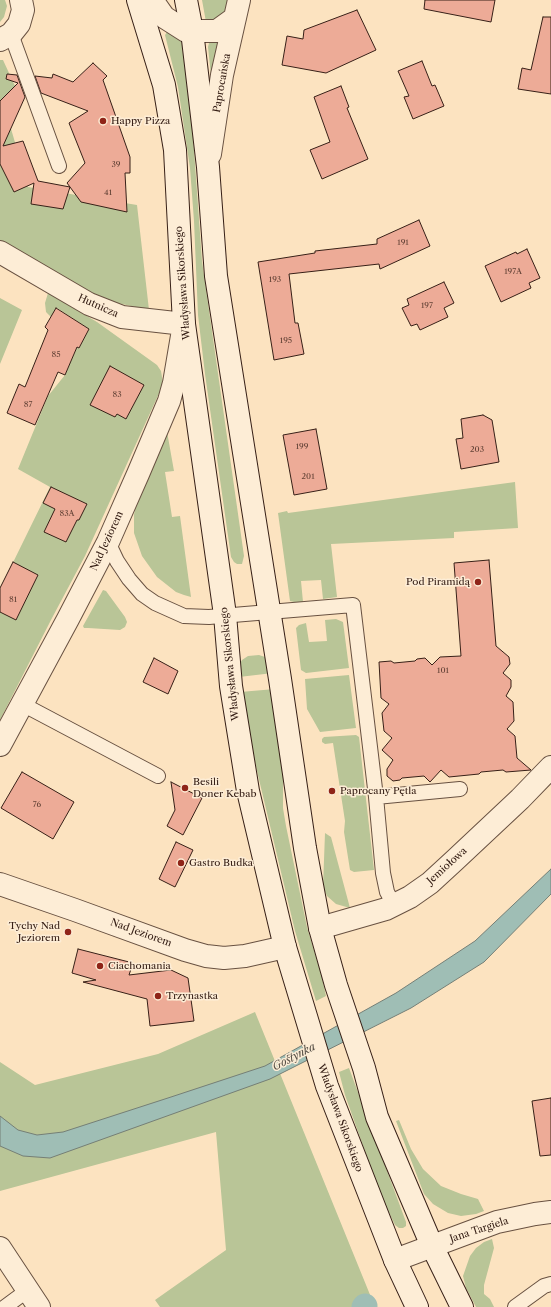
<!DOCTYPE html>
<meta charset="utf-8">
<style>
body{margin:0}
canvas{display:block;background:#fce3c0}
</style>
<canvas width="551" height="1307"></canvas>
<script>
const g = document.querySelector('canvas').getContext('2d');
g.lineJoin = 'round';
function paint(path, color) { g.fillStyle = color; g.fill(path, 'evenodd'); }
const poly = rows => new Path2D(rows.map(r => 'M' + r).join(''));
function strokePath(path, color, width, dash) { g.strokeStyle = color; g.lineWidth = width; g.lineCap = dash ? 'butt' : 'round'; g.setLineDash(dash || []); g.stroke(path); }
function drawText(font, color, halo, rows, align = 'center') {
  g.font = font + ' "Libre Caslon Text",serif'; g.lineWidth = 3; g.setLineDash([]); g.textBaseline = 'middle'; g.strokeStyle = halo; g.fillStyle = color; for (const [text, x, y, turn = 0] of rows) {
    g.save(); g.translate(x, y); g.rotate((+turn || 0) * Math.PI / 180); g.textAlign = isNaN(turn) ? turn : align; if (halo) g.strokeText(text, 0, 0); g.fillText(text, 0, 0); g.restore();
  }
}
paint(poly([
 [0,0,5,0,7,6,4,17,0,22],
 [202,0,235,0,217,21,206,22],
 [167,32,181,37,193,136,202,261,244,556,242,564,237,564,234,562,231,557,205,374,198,315,194,221,190,168,178,87,165,35],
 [213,41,225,41,213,95,208,47,209,43],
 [0,60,3,60,15,86,7,115,28,187,137,205,149,310,104,300,0,242],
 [48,293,97,322,157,365,161,371,163,383,161,389,85,556,52,618,0,720,0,589,50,487,18,469,48,396,65,375,77,347,79,348,89,329,57,308,51,317,46,312,45,303],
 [0,298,22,310,0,364],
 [166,426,174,471,165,472,172,517,180,516,191,597,184,595,176,592,157,577,142,556,134,533,134,515,136,503],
 [515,482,518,528,454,532,454,538,331,544,337,597,323,599,321,580,301,581,303,602,298,603,290,601,278,513,287,511,288,513],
 [103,590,106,591,125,617,127,622,125,627,120,630,88,628,84,628,83,626],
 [336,619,343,622,349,668,306,673,301,670,296,628,299,625,306,623,309,642,327,641,325,620],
 [259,655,268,658,273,673,239,677,238,667,242,660,248,656],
 [349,675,356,728,320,732,307,709,305,679],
 [275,689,283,762,283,808,286,826,307,927,322,977,326,996,316,1001,295,931,257,771,240,692],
 [356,735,359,737,374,870,354,872,350,870,344,832,345,821,333,743,325,744,322,742,322,739,324,737],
 [325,833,331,837,350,908,336,904,327,896,323,887],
 [255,1012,375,1307,160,1307,155,1300,226,1250,216,1132,0,1191,0,1062,35,1085,158,1054],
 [349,1068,406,1222,406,1226,403,1228,399,1228,395,1225,380,1194,345,1095,339,1072],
 [399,1120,411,1149,423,1169,441,1186,461,1194,478,1199,484,1211,476,1214,461,1216,448,1213,433,1204,424,1194,396,1121],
 [492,1239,494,1248,484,1285,484,1294,490,1299,494,1307,476,1307,466,1288,463,1276,470,1256,476,1248,484,1242]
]), '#b9c597');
const water = poly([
 [551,869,551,894,484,962,411,1008,270,1079,50,1158,23,1156,0,1146,0,1116,18,1130,37,1135,63,1132,171,1097,265,1066,396,993,475,941,551,869]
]);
paint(water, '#9fbeb5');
strokePath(water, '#757f76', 1);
strokePath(poly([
 [364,1307,365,1306]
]), '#9fbeb5', 25);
const building = poly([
 [425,0,495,0,491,22,424,9,425,0],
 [357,10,376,50,326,73,282,65,287,36,303,39,304,30,357,10],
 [543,17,551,17,551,94,518,89,522,68,531,70,543,17],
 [422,61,432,86,435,85,444,106,413,119,404,97,409,96,398,71,422,61],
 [93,63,107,76,103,80,130,157,130,173,125,173,127,212,81,202,70,187,63,209,31,204,34,183,14,192,0,164,0,101,18,83,6,79,7,74,17,75,25,97,3,146,23,141,38,181,70,187,67,183,85,163,69,123,88,111,41,93,35,76,52,78,53,74,73,82,93,63],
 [341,86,349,107,347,108,368,159,322,179,310,150,330,142,314,97,341,86],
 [419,220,430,246,380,269,379,264,289,274,295,323,298,323,304,354,274,360,258,262,315,253,315,251,377,244,377,239,419,220],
 [527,249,540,278,529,283,531,288,501,302,485,266,516,252,517,254,527,249],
 [444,282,454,303,444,308,448,317,420,330,417,324,411,326,402,308,409,305,407,299,444,282],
 [56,308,89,329,79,348,77,347,65,375,58,372,35,425,7,413,19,384,25,387,48,330,45,327,56,308],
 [110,366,144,385,126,419,117,414,115,417,90,405,110,366],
 [483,415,492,420,499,462,461,469,456,439,463,438,461,419,483,415],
 [316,429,327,489,294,495,283,435,316,429],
 [51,487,87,504,79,520,77,520,66,542,44,532,55,509,43,503,51,487],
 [489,560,496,646,509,657,510,664,503,673,511,680,511,687,506,696,513,702,514,721,507,729,515,736,517,758,531,770,506,772,503,770,481,772,479,774,449,777,441,770,430,782,424,776,402,778,400,780,393,781,387,776,387,769,393,760,382,750,392,738,384,731,382,713,389,704,381,698,379,662,391,661,394,663,415,661,417,659,425,658,432,665,440,657,461,656,454,563,489,560],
 [13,562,38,575,16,620,0,612,0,588,13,562],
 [154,658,178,671,168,694,143,682,154,658],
 [22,772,74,802,53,839,1,808,22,772],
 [171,782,202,798,183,835,167,826,175,810,171,782],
 [176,842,193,850,175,887,159,879,176,842],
 [78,949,133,963,129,975,171,970,188,978,194,1021,150,1026,147,999,83,982,96,980,72,973,78,949],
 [551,1098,551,1155,540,1156,532,1101,551,1098]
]);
paint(building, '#edab97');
strokePath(building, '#372017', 1);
const lane = poly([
 [11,34,59,166],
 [108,542,117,561,129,579,142,594,155,603,184,616,209,617,353,605,376,797,383,873,387,892,394,905],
 [22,704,158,776],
 [376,797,460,789],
 [5,1307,28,1290],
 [515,1307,544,1286,551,1284]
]);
const street = poly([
 [152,0,164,17,186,31,217,31,235,18],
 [0,40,11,34,19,24,23,10,21,0],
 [210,154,222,75,239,0],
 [0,252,89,304,122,317,184,324,174,383,169,401,138,474,108,542,68,619,0,745],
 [0,884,75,910,185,950,206,956,224,958,245,956,285,947],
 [320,928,386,909,410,897,430,883,455,860,520,799,551,767],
 [0,1248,39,1307],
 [395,1260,497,1222,535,1214,551,1212]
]);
const secondary = poly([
 [138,0,164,85,175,150,184,324,225,615,231,686,248,791,285,947,327,1086,395,1260,417,1307],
 [186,0,192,31,208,167,216,276,280,679,305,848,320,928,336,985,364,1068,377,1117,432,1246,462,1307]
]);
strokePath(lane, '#685141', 16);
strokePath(street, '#685141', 24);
strokePath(secondary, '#372017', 24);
strokePath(lane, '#fdedd6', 14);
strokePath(street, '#fdedd6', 22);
strokePath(secondary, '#fdedd6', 22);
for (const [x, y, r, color] of [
 [103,121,4,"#8f2418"],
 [478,582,4,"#8f2418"],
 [185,788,4,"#8f2418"],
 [332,791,4,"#8f2418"],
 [181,863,4,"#8f2418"],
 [68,932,4,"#8f2418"],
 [100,966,4,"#8f2418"],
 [158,996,4,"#8f2418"]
]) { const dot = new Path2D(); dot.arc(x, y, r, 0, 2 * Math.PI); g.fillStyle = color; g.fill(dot); strokePath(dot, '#fdedd6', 1.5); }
drawText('8px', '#644337', null, [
 ["39",116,165],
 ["41",108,193],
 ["191",403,243],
 ["197A",513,272],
 ["193",275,280],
 ["197",427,306],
 ["195",286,341],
 ["85",56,355],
 ["83",117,395],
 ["87",28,405],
 ["199",302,447],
 ["203",477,450],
 ["201",308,477],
 ["83A",67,514],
 ["81",13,600],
 ["101",443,671],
 ["76",37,805]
]);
drawText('10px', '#372017', '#fdedd6', [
 ["Paprocańska",222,83,-80],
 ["Władysława Sikorskiego",183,283,-94],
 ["Hutnicza",98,306,24],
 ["Nad Jeziorem",107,541,-65],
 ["Władysława Sikorskiego",230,664,-96],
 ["Jemiołowa",447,866,-42],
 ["Nad Jeziorem",141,933,20],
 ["Władysława Sikorskiego",340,1118,70],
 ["Jana Targiela",479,1230,-18]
]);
drawText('10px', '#372017', '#fdedd6', [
 ["Happy Pizza",111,121],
 ["Pod Piramidą",470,582,"right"],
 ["Besili",193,782],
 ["Doner Kebab",193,794],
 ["Paprocany Pętla",340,791],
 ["Gastro Budka",189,863],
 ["Tychy Nad",60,926,"right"],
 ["Jeziorem",60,938,"right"],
 ["Ciachomania",108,966],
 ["Trzynastka",166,996]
], 'left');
drawText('italic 11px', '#564f46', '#fdedd6', [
 ["Gostynka",294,1057,-28]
]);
</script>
